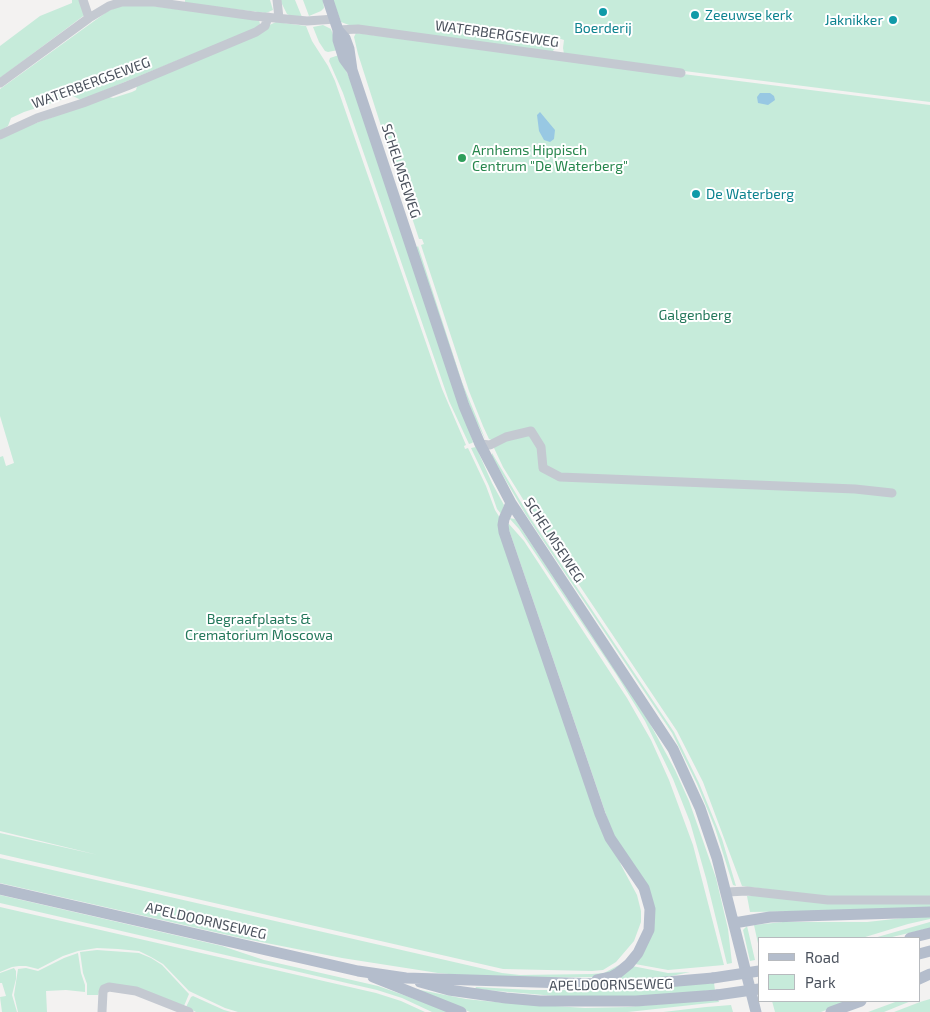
<!DOCTYPE html>
<style>
body{margin:0}
#map{position:relative;width:930px;height:1012px;overflow:hidden;background:#f3f2f1;font-family:"Exo 2",sans-serif}
canvas{display:block}
.legend{position:absolute;left:758px;top:937px;width:162px;height:65px;box-sizing:border-box;background:#fff;border:1px solid #b7babe;margin:0;padding:6px 9px;list-style:none;font-size:15px;color:#4b525d}
.legend li{display:flex;align-items:center;gap:10px;height:25px}
.legend b{width:25px;border:1px solid #b7babe}
</style>
<div id="map">
<canvas width="930" height="1012"></canvas>
<ul class="legend">
<li><b style="height:6px;background:#b4bdcc"></b>Road</li>
<li><b style="height:14px;background:#c6ebda"></b>Park</li>
</ul>
</div>
<script>
const g = document.querySelector('canvas').getContext('2d');
g.lineJoin = 'round';
function paint(path, color) { g.fillStyle = color; g.fill(path, 'evenodd'); }
const poly = rows => new Path2D(rows.map(r => 'M' + r).join(''));
function strokePath(path, color, width, dash) { g.strokeStyle = color; g.lineWidth = width; g.lineCap = dash ? 'butt' : 'round'; g.setLineDash(dash || []); g.stroke(path); }
function drawText(font, color, halo, rows, align = 'center') {
  g.font = font + ' "Exo 2",sans-serif'; g.lineWidth = 4; g.setLineDash([]); g.textBaseline = 'middle'; g.strokeStyle = halo; g.fillStyle = color; for (const [text, x, y, turn = 0] of rows) {
    g.save(); g.translate(x, y); g.rotate((+turn || 0) * Math.PI / 180); g.textAlign = isNaN(turn) ? turn : align; if (halo) g.strokeText(text, 0, 0); g.fillText(text, 0, 0); g.restore();
  }
}
paint(poly([
 [72,0,82,0,86,14,0,78,0,46,40,16,72,3],
 [185,0,270,0,273,10,266,13,185,3],
 [280,0,295,0,302,17,291,16,287,14],
 [303,0,323,0,324,8,321,11,309,16],
 [333,0,930,0,930,102,613,62,564,54,563,48,564,40,561,39,558,39,558,45,552,52,349,25,341,22],
 [138,4,259,20,260,24,259,27,81,100,73,96,24,112,11,118,8,126,0,131,0,89,108,11,122,5],
 [276,22,306,26,312,41,328,66,335,81,442,389,466,445,464,446,465,449,468,448,486,486,495,510,500,518,621,865,637,895,641,911,641,922,634,941,616,962,603,970,592,971,503,969,0,854,0,833,98,855,0,831,0,457,3,456,6,466,14,463,0,416,0,139,22,128,109,97,113,98,132,92,136,90,137,86],
 [323,25,331,29,338,50,328,52,325,51,319,42,313,27],
 [356,33,930,105,930,909,750,912,747,896,752,896,752,894,828,897,742,886,703,782,677,731,539,525,503,467,494,448,495,446,492,440,489,439,483,426,469,391,421,245,424,244,422,239,419,239,385,136,387,134,386,130,382,129,358,54,354,37],
 [339,55,352,84,473,442,472,443,469,444,449,401,343,93,329,61,330,58],
 [418,246,462,382,486,441,472,413,416,248],
 [476,447,492,483,504,505,501,514,497,509,489,486,471,448],
 [492,453,531,519,674,732,699,783,722,839,736,886,733,885,715,828,697,784,672,733,526,515,492,457],
 [509,518,515,519,648,720,675,770,689,801,716,878,728,929,732,963,727,964,706,878,690,822,673,779,645,721,616,674,519,529],
 [507,524,509,524,524,541,627,698,651,740,669,780,693,845,724,965,668,970,635,964,654,917,613,835],
 [0,858,502,973,520,975,592,974,604,973,619,965,613,971,599,977,493,978,438,973,342,958,241,938,0,883],
 [0,895,222,946,264,960,378,986,452,1012,432,1012,402,998,377,990,0,903],
 [0,907,376,993,401,1001,425,1012,238,1012,225,1008,189,991,163,964,151,957,139,951,118,949,97,948,78,951,63,956,38,969,26,966,19,966,12,967,0,972],
 [930,915,930,919,908,924,862,938,759,938,759,948,754,925,783,922,867,922],
 [930,922,930,928,888,938,874,938],
 [747,926,755,960,750,961,743,930],
 [97,950,139,953,151,958,162,965,189,994,184,1006,101,986,98,995,87,995,87,984,83,973,80,952],
 [78,953,81,973,85,985,85,992,66,990,46,991,47,1012,18,1012,14,995,18,969,26,968,38,971,64,958],
 [632,966,668,973,690,972,667,977,614,980],
 [14,968,16,971,16,979,12,995,17,1012,2,1012,0,997,6,996,2,983,0,983,0,973],
 [714,983,715,990,648,996,555,996,475,989,476,987,531,990,597,990],
 [415,989,466,999,495,1002,585,1008,628,1007,718,999,719,1002,628,1012,470,1012],
 [193,996,224,1010,231,1012,196,1012,186,1007,191,997],
 [930,999,930,1012,894,1012,920,1002],
 [772,1001,849,1001,821,1012,775,1012],
 [898,1001,911,1001,884,1012,868,1012],
 [731,1005,733,1012,663,1012,706,1007]
]), '#c6ebda');
paint(poly([
 [760,93,770,93,774,96,775,100,768,105,758,103,757,97],
 [540,112,555,130,554,139,550,142,544,140,539,131,537,115]
]), '#98c8e3');
strokePath(poly([
 [83,0,89,18],
 [277,0,279,18],
 [338,30,358,29,681,73],
 [0,83,89,18,109,6,122,2,154,2,254,16,307,21,335,19],
 [0,135,37,118,83,103,127,86,256,32,265,26,268,17],
 [480,444,490,445,506,437,531,431,541,447,543,468,560,477,855,489,892,493],
 [727,892,747,891,828,900,930,900],
 [102,1012,103,992,104,989,109,987,136,991,189,1012]
]), '#c4c9d1', 9);
strokePath(poly([
 [328,0,338,30,338,40,344,59,352,70],
 [338,30,345,38,349,49,352,70,464,406,480,444,511,503,673,749,700,808,717,858,756,1012],
 [511,503,504,519,503,525,504,532,600,814,610,838,644,888,650,909,649,930,638,953,629,964,618,973,611,977,597,980],
 [0,889,358,971,406,978,631,985,713,978],
 [734,923,770,917,930,912],
 [910,938,930,933],
 [919,954,930,951],
 [373,977,461,1012],
 [919,979,930,974],
 [420,982,449,990,506,998,540,1001,636,1001,717,995],
 [831,1012,861,1001]
]), '#b4bdcc', 11);
strokePath(poly([
 [713,978,759,971],
 [717,995,759,989]
]), '#b4bdcc', 11);
for (const [x, y, r, color] of [
 [603,12,5,"#0f9aa8"],
 [695,15,5,"#0f9aa8"],
 [893,20,5,"#0f9aa8"],
 [462,158,5,"#2e9e5b"],
 [696,194,5,"#0f9aa8"]
]) { const dot = new Path2D(); dot.arc(x, y, r, 0, 2 * Math.PI); g.fillStyle = color; g.fill(dot); strokePath(dot, '#fff', 2); }
drawText('14px', '#0d838f', '#fff', [
 ["Zeeuwse kerk",705,15],
 ["Jaknikker",883,20,"right"],
 ["Boerderij",603,28,"center"],
 ["De Waterberg",706,194]
], 'left');
drawText('14px', '#4b525d', '#fff', [
 ["WATERBERGSEWEG",497,34,8],
 ["WATERBERGSEWEG",91,83,-20],
 ["SCHELMSEWEG",401,171,72],
 ["SCHELMSEWEG",554,540,57],
 ["APELDOORNSEWEG",206,921,13],
 ["APELDOORNSEWEG",611,985,-1]
]);
drawText('14px', '#27864d', '#fff', [
 ["Arnhems Hippisch",472,150],
 ["Centrum \"De Waterberg\"",472,166]
], 'left');
drawText('14px', '#23775a', '#fff', [
 ["Galgenberg",695,315],
 ["Begraafplaats &",259,619],
 ["Crematorium Moscowa",259,635]
]);
</script>
